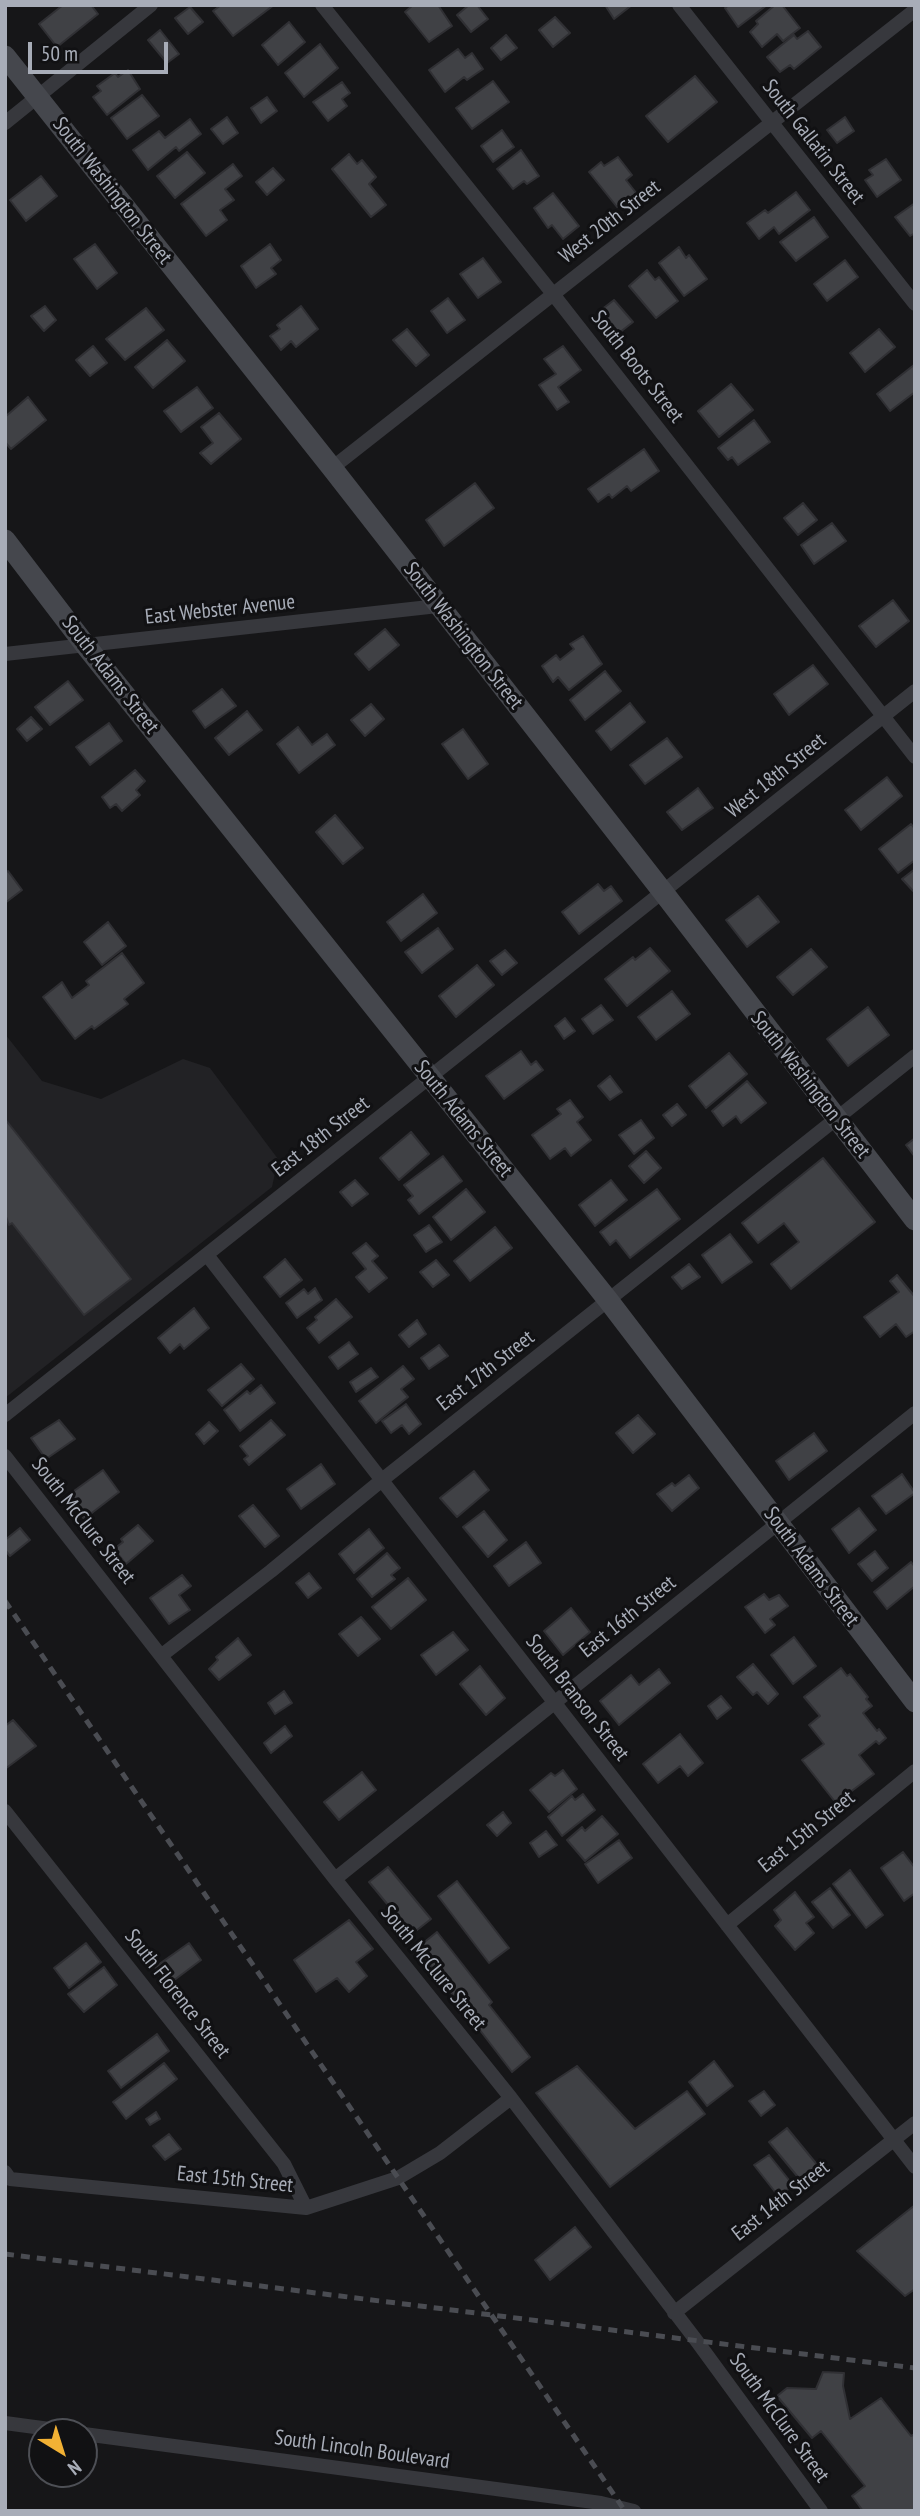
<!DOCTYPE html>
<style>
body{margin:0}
#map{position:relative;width:920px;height:2516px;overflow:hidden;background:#161618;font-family:"PT Sans Narrow",sans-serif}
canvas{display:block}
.frame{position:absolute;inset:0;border:7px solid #a8adb8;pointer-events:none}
.north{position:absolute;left:28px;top:2418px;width:70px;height:70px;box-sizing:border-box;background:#111113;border:2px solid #4d4f55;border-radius:50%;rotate:142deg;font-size:19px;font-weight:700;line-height:28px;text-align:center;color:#a8adb8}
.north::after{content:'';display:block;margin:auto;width:24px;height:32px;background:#f2b134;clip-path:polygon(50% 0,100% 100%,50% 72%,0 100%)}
.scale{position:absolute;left:28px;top:42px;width:140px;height:32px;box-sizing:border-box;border:4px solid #a8adb8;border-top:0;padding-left:9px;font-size:21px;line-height:24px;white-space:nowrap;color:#a8adb8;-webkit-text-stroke:5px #111113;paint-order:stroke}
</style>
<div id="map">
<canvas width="920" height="2516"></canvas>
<div class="frame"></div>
<div class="north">N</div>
<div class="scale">50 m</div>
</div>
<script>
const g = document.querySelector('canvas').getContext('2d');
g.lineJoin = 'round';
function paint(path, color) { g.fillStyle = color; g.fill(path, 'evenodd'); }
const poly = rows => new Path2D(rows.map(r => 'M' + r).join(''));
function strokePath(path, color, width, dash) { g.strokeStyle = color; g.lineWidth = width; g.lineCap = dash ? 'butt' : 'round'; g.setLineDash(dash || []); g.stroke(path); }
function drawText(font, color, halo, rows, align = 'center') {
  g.font = font + ' "PT Sans Narrow",sans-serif'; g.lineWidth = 6; g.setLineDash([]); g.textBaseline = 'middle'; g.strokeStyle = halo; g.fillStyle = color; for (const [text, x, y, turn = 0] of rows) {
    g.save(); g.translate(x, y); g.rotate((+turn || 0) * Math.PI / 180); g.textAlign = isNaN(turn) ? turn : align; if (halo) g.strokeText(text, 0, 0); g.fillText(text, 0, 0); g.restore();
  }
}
paint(poly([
 [5,1034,42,1081,101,1099,183,1059,210,1068,278,1159,272,1187,5,1398]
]), '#222225');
const building = poly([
 [63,5,91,5,98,14,57,47,39,24,63,5],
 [221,5,274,5,233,36,213,11,221,5],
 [413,5,438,5,452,26,429,42,405,12,413,5],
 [469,5,477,5,488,19,471,32,457,15,469,5],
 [605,5,632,5,614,19,605,5],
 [729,5,767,5,738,27,725,8,729,5],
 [775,5,782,5,800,28,783,41,777,34,762,47,750,32,758,24,756,21,775,5],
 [190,7,203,22,188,34,175,18,190,7],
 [555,17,570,33,553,47,539,30,555,17],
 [289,22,305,42,278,65,262,45,289,22],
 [160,30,179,54,167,63,148,40,160,30],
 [808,31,821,47,794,69,790,65,780,72,767,57,794,35,797,39,808,31],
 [506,35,517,48,501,60,491,48,506,35],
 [320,44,338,68,304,97,285,73,320,44],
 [458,49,465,58,472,53,483,69,467,80,464,77,445,92,429,70,458,49],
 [128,70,140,89,107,115,93,97,101,91,97,86,115,73,118,77,128,70],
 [695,76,717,102,668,142,646,116,695,76],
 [493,81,509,102,472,129,456,108,493,81],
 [342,82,350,93,342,99,347,106,328,121,313,102,342,82],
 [142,95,159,116,127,139,111,118,142,95],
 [267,97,277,111,261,123,251,108,267,97],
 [227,117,238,133,223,144,211,129,227,117],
 [845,117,854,131,837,143,827,130,845,117],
 [190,119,201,134,179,151,176,147,148,170,133,150,159,131,165,138,190,119],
 [502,130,514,147,493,162,481,146,502,130],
 [521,150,539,176,527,184,524,181,513,189,497,169,521,150],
 [187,152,205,173,175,198,157,176,187,152],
 [349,154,357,164,362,160,376,177,369,184,386,205,371,217,332,169,349,154],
 [618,157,632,175,626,180,637,194,617,207,589,172,601,162,604,166,618,157],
 [886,159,901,180,877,197,865,180,873,175,869,170,886,159],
 [233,164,242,176,225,189,234,200,220,210,227,220,206,236,181,204,233,164],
 [273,168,284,180,267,195,256,182,273,168],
 [41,176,57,196,26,221,10,200,41,176],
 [796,192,810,210,779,234,774,227,759,239,747,223,765,210,768,213,796,192],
 [553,193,579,226,563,239,552,225,548,228,534,208,553,193],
 [915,203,915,233,910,236,895,217,915,203],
 [814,217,828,237,796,261,780,242,814,217],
 [95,244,117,273,97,289,74,259,95,244],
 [270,244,281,260,271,268,276,274,256,288,241,266,270,244],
 [679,247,686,258,689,255,707,279,684,296,659,263,679,247],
 [483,258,501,282,478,298,460,274,483,258],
 [845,260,858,277,827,301,814,284,845,260],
 [647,270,655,280,659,277,678,301,656,318,629,286,647,270],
 [448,298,465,320,447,333,431,311,448,298],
 [614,300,633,322,619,333,601,310,614,300],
 [45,306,56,320,44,331,31,316,45,306],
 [301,306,318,329,296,347,291,341,281,350,270,336,280,329,277,325,301,306],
 [146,308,164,330,125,360,106,339,146,308],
 [407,329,429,355,416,366,393,340,407,329],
 [879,329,895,347,865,372,850,353,879,329],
 [167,340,185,361,153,388,135,367,167,340],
 [93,346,107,363,90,376,76,360,93,346],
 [563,346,581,370,558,387,569,402,557,410,539,385,556,374,544,359,563,346],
 [914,365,915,392,890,411,877,394,914,365],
 [731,384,753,410,719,437,698,411,731,384],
 [197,387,213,408,181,432,164,411,197,387],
 [28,397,46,420,11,449,5,442,5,417,28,397],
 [219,413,241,439,211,464,200,453,213,443,201,427,219,413],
 [754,420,770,442,738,465,732,457,728,460,718,448,754,420],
 [644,449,659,471,631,491,627,486,612,498,609,494,598,502,588,489,644,449],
 [475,483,494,508,444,546,426,520,475,483],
 [803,503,817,520,798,535,784,518,803,503],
 [832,523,846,541,814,564,801,545,832,523],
 [893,600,909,621,876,647,859,626,893,600],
 [385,629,399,645,369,670,355,654,385,629],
 [583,636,602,664,569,690,558,677,553,682,542,666,556,655,560,660,574,649,570,644,583,636],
 [813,665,828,684,789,715,774,694,813,665],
 [605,671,621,691,585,720,570,700,605,671],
 [68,681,83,700,50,725,35,707,68,681],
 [222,689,236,706,205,728,193,711,222,689],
 [630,703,645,722,611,750,596,731,630,703],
 [371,704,384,719,365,736,351,720,371,704],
 [247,711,262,730,229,755,215,738,247,711],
 [31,717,42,729,27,741,17,729,31,717],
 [109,723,122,741,90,765,76,747,109,723],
 [298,727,312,745,327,734,335,745,299,773,277,744,298,727],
 [463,729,488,764,468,779,442,744,463,729],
 [667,738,682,757,645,784,630,765,667,738],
 [135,770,145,781,136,790,140,795,122,811,116,804,110,808,102,797,135,770],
 [887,777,902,796,861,830,845,810,887,777],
 [698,788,713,808,682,830,667,812,698,788],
 [335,815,363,848,343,864,316,832,335,815],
 [911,824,915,829,915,860,898,873,879,849,911,824],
 [915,869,915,893,902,879,915,869],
 [8,871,22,890,5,903,5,873,8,871],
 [598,884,604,891,611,886,622,901,579,934,562,912,598,884],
 [423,894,437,913,401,941,387,922,423,894],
 [758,896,779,922,747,947,726,920,758,896],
 [108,922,126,946,102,965,84,942,108,922],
 [438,928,453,949,422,973,405,952,438,928],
 [650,948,670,971,627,1006,605,979,633,957,635,960,650,948],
 [811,949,827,967,793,995,777,977,811,949],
 [505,950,517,963,502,975,490,961,505,950],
 [122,953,144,983,124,999,128,1004,94,1029,92,1026,75,1039,43,997,62,982,72,998,89,985,86,981,122,953],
 [477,965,494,985,456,1017,439,996,477,965],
 [672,991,690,1014,656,1040,638,1017,672,991],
 [601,1005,613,1020,593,1034,582,1019,601,1005],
 [868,1007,889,1035,848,1066,827,1039,868,1007],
 [565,1018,575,1031,564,1039,555,1026,565,1018],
 [521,1051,531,1065,536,1061,543,1070,504,1099,486,1076,521,1051],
 [729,1053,747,1074,706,1108,689,1086,729,1053],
 [610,1076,622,1092,610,1100,598,1086,610,1076],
 [747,1081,766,1103,741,1123,736,1116,723,1126,712,1111,747,1081],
 [570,1100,583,1117,577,1122,591,1140,571,1156,565,1148,550,1159,532,1135,561,1114,557,1109,570,1100],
 [677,1104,686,1115,672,1126,663,1115,677,1104],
 [5,1119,131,1279,84,1315,12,1223,9,1225,5,1214,5,1119],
 [641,1120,654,1138,634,1154,619,1135,641,1120],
 [411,1132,429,1154,399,1180,380,1158,411,1132],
 [915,1138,915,1157,906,1145,915,1138],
 [646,1151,661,1168,644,1183,629,1166,646,1151],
 [443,1156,462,1181,419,1214,408,1200,413,1196,404,1185,443,1156],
 [823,1158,875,1222,791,1289,771,1264,799,1242,784,1223,758,1243,742,1223,823,1158],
 [355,1180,368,1194,352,1206,340,1192,355,1180],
 [611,1180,627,1200,595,1226,579,1205,611,1180],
 [466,1189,485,1212,451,1240,433,1217,466,1189],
 [657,1189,680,1219,630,1258,616,1240,610,1245,600,1232,657,1189],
 [429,1225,442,1242,426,1252,414,1235,429,1225],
 [495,1227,512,1248,470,1281,454,1261,495,1227],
 [730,1234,752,1262,722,1283,702,1255,730,1234],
 [366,1243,378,1256,372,1261,387,1278,369,1292,356,1277,366,1269,353,1253,366,1243],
 [285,1259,302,1280,280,1297,264,1277,285,1259],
 [436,1260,449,1275,433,1287,420,1272,436,1260],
 [689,1264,700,1277,682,1289,672,1277,689,1264],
 [897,1275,915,1297,915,1331,906,1337,896,1324,880,1337,864,1317,899,1292,890,1281,897,1275],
 [315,1288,322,1300,297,1318,286,1303,304,1289,308,1294,315,1288],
 [336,1299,352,1317,319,1343,307,1328,317,1320,315,1317,336,1299],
 [194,1308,209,1328,184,1349,180,1344,170,1353,158,1338,194,1308],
 [417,1320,426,1334,409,1347,399,1335,417,1320],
 [349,1342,358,1354,338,1369,329,1357,349,1342],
 [439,1345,448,1356,429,1369,421,1358,439,1345],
 [241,1364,254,1379,222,1406,208,1390,241,1364],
 [403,1366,414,1379,401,1389,408,1397,376,1423,359,1401,403,1366],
 [371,1368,378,1377,356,1392,350,1382,371,1368],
 [261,1385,275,1403,240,1431,224,1410,247,1391,250,1394,261,1385],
 [406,1404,421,1424,409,1434,402,1425,391,1433,382,1421,406,1404],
 [638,1415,655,1434,633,1453,616,1433,638,1415],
 [59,1420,75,1439,46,1459,31,1438,59,1420],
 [271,1420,285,1435,249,1465,244,1459,248,1456,240,1446,271,1420],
 [209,1422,218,1431,204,1444,196,1434,209,1422],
 [814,1433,827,1451,789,1480,776,1461,814,1433],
 [321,1464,335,1484,301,1509,287,1489,321,1464],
 [103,1470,119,1492,84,1519,67,1496,103,1470],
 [474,1471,489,1490,457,1517,440,1498,474,1471],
 [902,1474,915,1493,886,1514,872,1496,902,1474],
 [689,1475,699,1488,672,1511,657,1494,672,1483,675,1486,689,1475],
 [253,1505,279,1536,265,1547,239,1516,253,1505],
 [859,1508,876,1530,849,1553,832,1529,859,1508],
 [484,1511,507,1540,488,1557,463,1527,484,1511],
 [138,1525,153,1541,126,1564,114,1549,123,1542,121,1539,138,1525],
 [20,1528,30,1540,10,1556,5,1550,5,1540,20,1528],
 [369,1529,384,1548,354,1573,339,1554,369,1529],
 [526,1542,541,1563,509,1586,494,1566,526,1542],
 [875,1551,888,1568,872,1581,858,1564,875,1551],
 [387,1553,400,1568,391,1575,395,1579,372,1597,357,1579,387,1553],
 [911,1562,915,1567,915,1586,887,1609,874,1592,911,1562],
 [309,1573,321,1588,308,1598,296,1583,309,1573],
 [182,1575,191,1586,179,1595,190,1610,169,1624,150,1598,182,1575],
 [408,1578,426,1600,391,1629,372,1607,408,1578],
 [764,1594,769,1600,779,1595,788,1606,770,1619,775,1625,765,1633,745,1607,764,1594],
 [571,1608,590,1632,563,1655,544,1631,571,1608],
 [361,1617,380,1639,358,1656,339,1634,361,1617],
 [453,1632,468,1650,436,1675,421,1655,453,1632],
 [794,1637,816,1666,793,1684,771,1655,794,1637],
 [238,1638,251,1655,219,1680,209,1669,218,1660,216,1657,238,1638],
 [753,1664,778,1694,768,1704,757,1692,753,1695,737,1677,753,1664],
 [480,1666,505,1698,486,1715,460,1684,480,1666],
 [841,1668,847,1676,850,1674,868,1697,866,1699,872,1706,863,1713,877,1731,879,1729,886,1738,879,1744,876,1741,859,1755,874,1774,836,1803,802,1760,824,1744,809,1725,820,1716,804,1697,841,1668],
 [659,1669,670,1683,619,1725,600,1701,631,1675,639,1685,659,1669],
 [284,1691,292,1703,275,1714,268,1703,284,1691],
 [721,1696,731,1708,717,1719,708,1706,721,1696],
 [13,1720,36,1746,5,1769,5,1726,13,1720],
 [285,1726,292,1736,271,1753,264,1743,285,1726],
 [680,1734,703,1763,688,1776,680,1766,658,1783,643,1764,680,1734],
 [563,1770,577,1789,549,1812,530,1790,551,1773,555,1776,563,1770],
 [362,1772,376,1790,339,1820,324,1802,362,1772],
 [583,1794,595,1810,562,1836,548,1817,572,1796,575,1800,583,1794],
 [503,1812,511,1823,497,1836,487,1825,503,1812],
 [602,1816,618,1834,585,1861,567,1840,582,1827,585,1831,602,1816],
 [546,1831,557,1845,539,1857,530,1843,546,1831],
 [619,1840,632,1858,598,1883,585,1864,619,1840],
 [903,1852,915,1868,915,1893,904,1901,881,1868,903,1852],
 [388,1867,431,1919,412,1934,369,1882,388,1867],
 [850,1870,883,1915,866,1928,833,1884,850,1870],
 [457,1881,509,1948,489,1963,438,1896,457,1881],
 [830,1888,850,1915,833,1928,812,1902,830,1888],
 [795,1892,814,1917,806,1923,814,1933,795,1950,775,1926,781,1920,774,1910,795,1892],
 [349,1920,373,1949,356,1962,367,1976,349,1992,337,1978,316,1992,294,1960,349,1920],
 [437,1932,492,2002,489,2005,530,2057,512,2072,417,1948,437,1932],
 [86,1943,101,1962,69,1988,54,1968,86,1943],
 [189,1943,201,1960,169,1984,155,1967,189,1943],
 [104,1967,117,1985,84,2012,68,1994,104,1967],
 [157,2034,169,2051,121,2088,108,2071,157,2034],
 [714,2061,733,2086,707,2106,689,2082,714,2061],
 [164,2063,177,2079,126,2119,113,2102,164,2063],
 [577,2066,635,2129,687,2091,705,2114,610,2187,536,2093,577,2066],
 [764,2091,775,2105,761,2116,749,2101,764,2091],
 [156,2112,160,2119,150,2125,146,2119,156,2112],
 [787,2128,819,2167,802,2182,769,2142,787,2128],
 [169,2134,181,2149,165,2160,153,2146,169,2134],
 [769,2155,793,2185,779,2197,754,2165,769,2155],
 [915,2205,915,2289,905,2296,857,2251,915,2205],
 [575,2227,591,2247,550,2280,535,2260,575,2227],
 [823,2372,844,2373,843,2386,850,2419,881,2398,911,2436,915,2434,915,2511,863,2511,852,2496,865,2486,821,2431,812,2438,777,2396,787,2388,816,2389,823,2372]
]);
paint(building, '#404145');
strokePath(building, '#303034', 2);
strokePath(poly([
 [322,5,553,294,915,757],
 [679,5,915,304],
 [5,123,151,5],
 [332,468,915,10],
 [5,654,438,606],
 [207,1255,915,2167],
 [5,1415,915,691],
 [5,1456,335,1879,511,2098,696,2340,821,2511],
 [162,1655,271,1571,382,1480,915,1056],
 [5,1811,284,2164,306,2208],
 [335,1879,915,1413],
 [727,1925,915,1771],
 [5,2172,10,2179,306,2208,398,2178,440,2153,511,2098],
 [674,2313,915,2123],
 [5,2423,72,2432],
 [84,2434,601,2503,634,2511]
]), '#37383d', 14);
strokePath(poly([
 [5,56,332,468,663,892,915,1220],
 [5,540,86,646,608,1300,915,1702]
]), '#45474d', 21);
strokePath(poly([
 [5,1601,625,2511],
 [5,2254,915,2368]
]), '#4a4c52', 5, [9, 7]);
drawText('21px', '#a8adb8', '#111113', [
 ["South Gallatin Street",813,142,52],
 ["South Washington Street",112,191,52],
 ["West 20th Street",610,222,-38],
 ["South Boots Street",637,367,52],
 ["East Webster Avenue",220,610,-6],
 ["South Washington Street",463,636,52],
 ["South Adams Street",110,675,52],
 ["West 18th Street",776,776,-39],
 ["South Washington Street",810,1085,52],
 ["South Adams Street",463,1119,51],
 ["East 18th Street",321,1137,-38],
 ["East 17th Street",486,1371,-38],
 ["South McClure Street",83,1521,52],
 ["South Adams Street",811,1567,53],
 ["East 16th Street",628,1617,-39],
 ["South Branson Street",577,1698,52],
 ["East 15th Street",807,1832,-39],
 ["South McClure Street",433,1968,51],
 ["South Florence Street",177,1994,52],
 ["East 15th Street",235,2180,6],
 ["East 14th Street",781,2201,-38],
 ["South McClure Street",779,2418,54],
 ["South Lincoln Boulevard",362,2450,8]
]);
</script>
